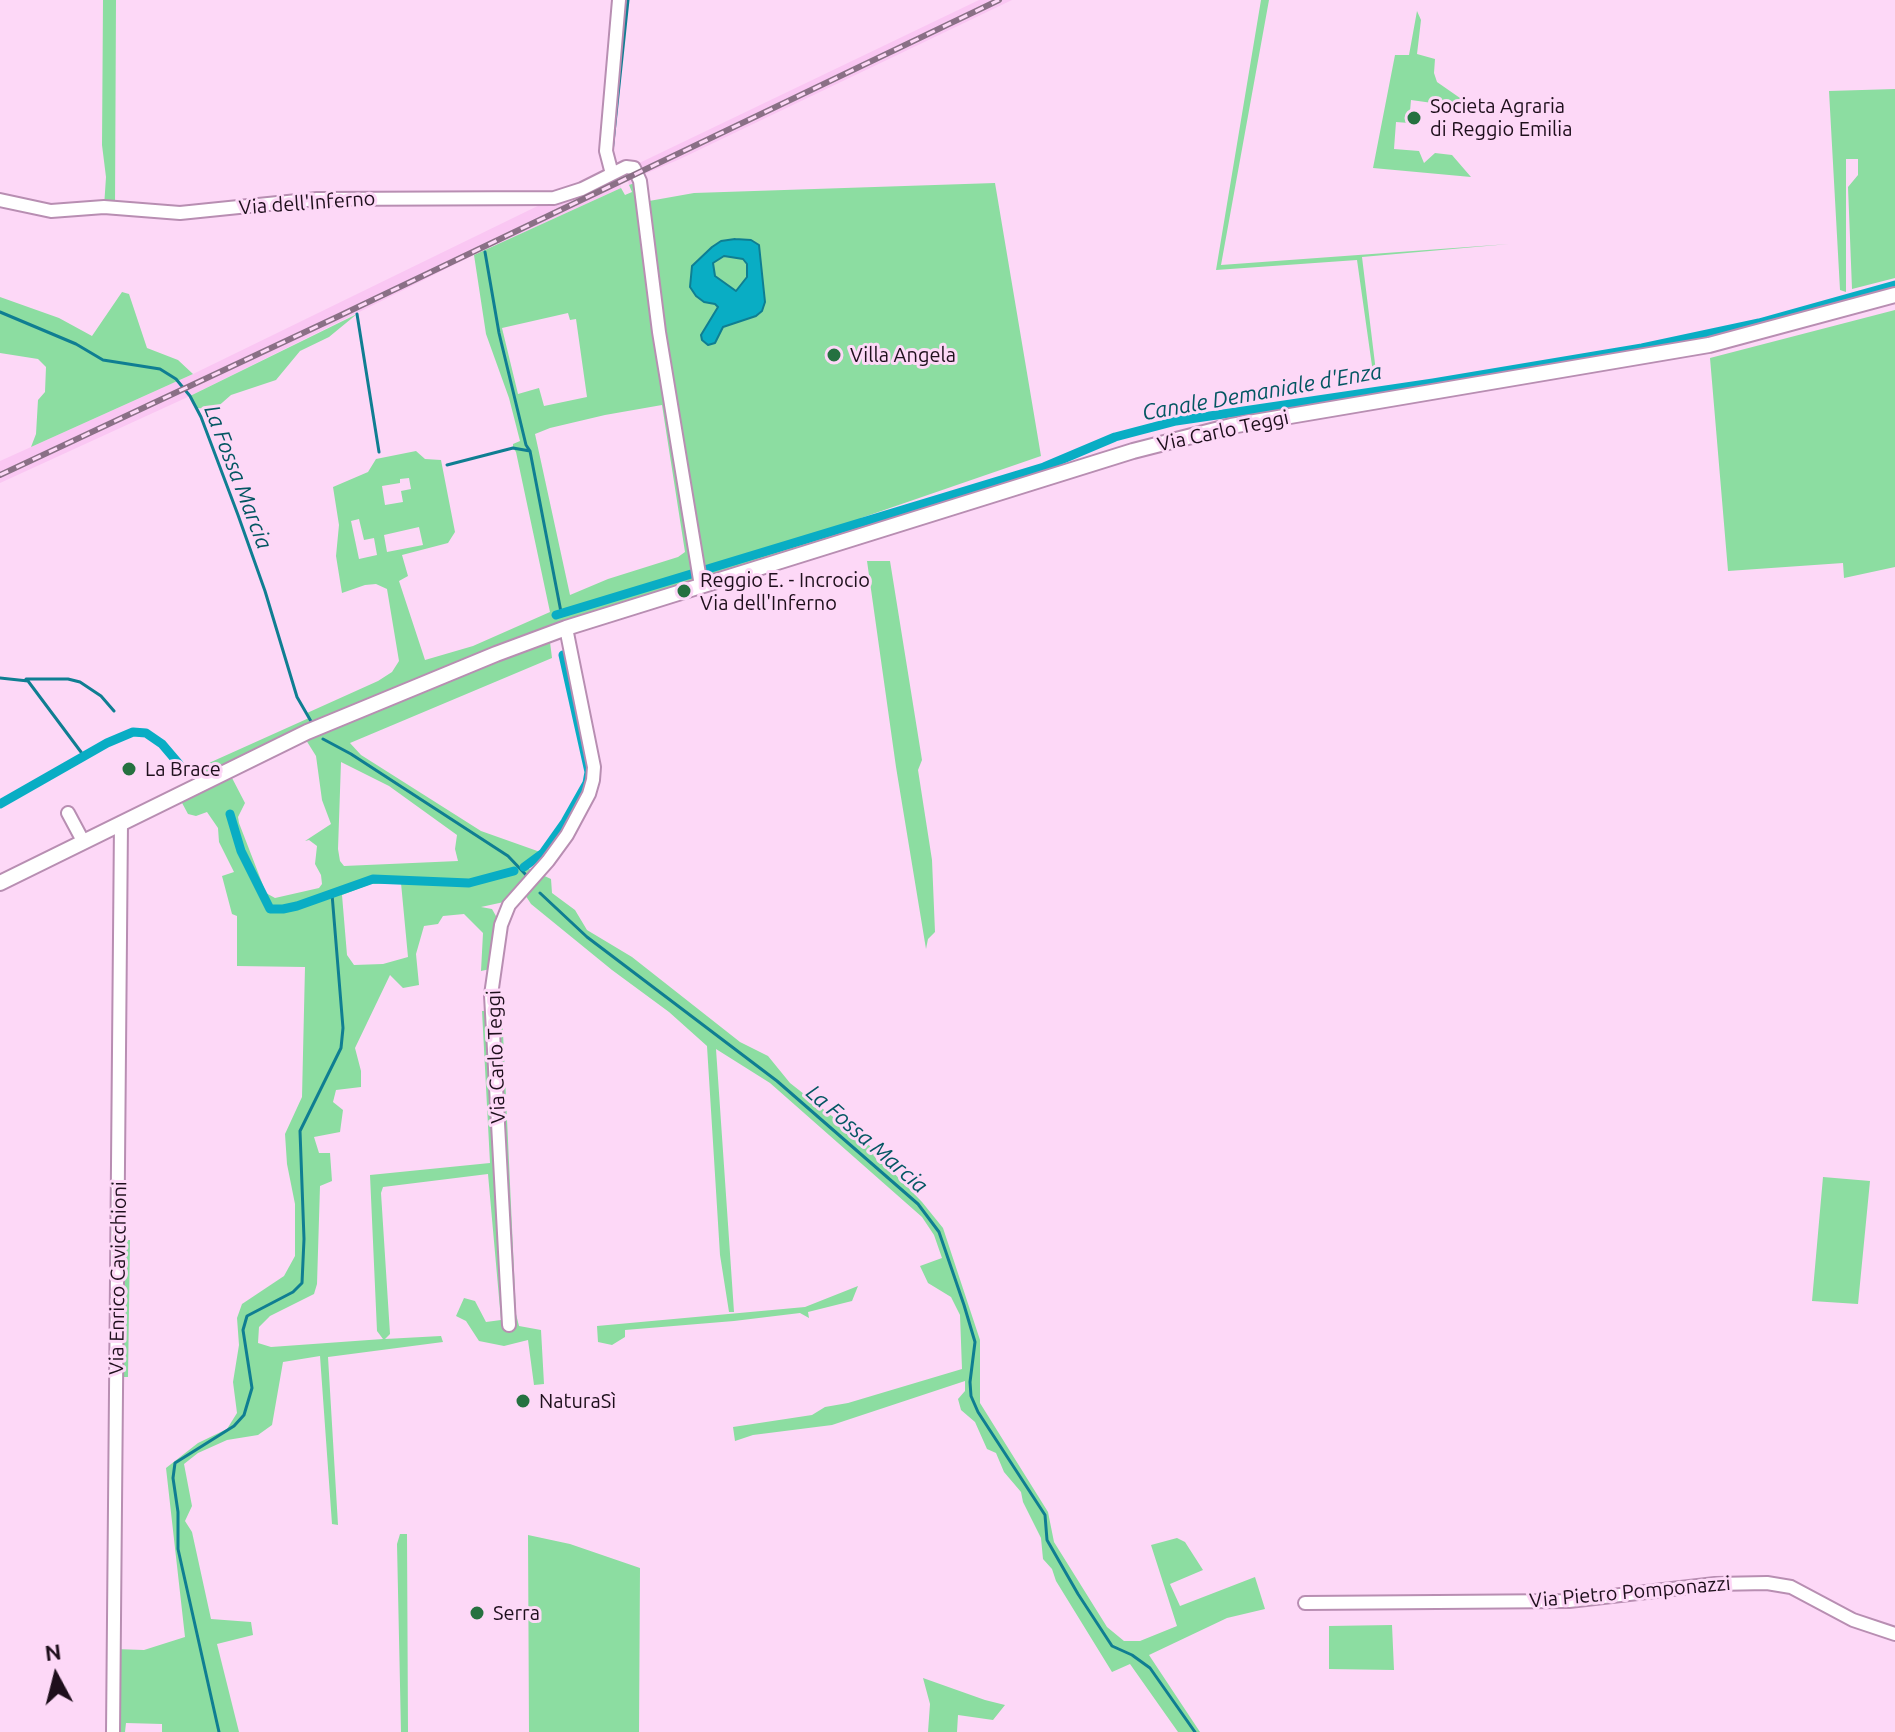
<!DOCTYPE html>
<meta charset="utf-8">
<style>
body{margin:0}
#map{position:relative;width:1895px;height:1732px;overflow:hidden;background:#fdd8f7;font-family:Ubuntu,sans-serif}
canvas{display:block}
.north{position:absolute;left:16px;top:1636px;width:80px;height:80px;-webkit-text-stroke:6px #fdd8f7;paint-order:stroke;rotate:353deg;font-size:22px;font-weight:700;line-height:32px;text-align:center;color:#1e0f1c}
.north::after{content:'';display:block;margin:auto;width:28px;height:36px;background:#1e0f1c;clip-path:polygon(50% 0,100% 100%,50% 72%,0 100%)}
</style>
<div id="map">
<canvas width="1895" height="1732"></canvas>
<div class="north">N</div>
</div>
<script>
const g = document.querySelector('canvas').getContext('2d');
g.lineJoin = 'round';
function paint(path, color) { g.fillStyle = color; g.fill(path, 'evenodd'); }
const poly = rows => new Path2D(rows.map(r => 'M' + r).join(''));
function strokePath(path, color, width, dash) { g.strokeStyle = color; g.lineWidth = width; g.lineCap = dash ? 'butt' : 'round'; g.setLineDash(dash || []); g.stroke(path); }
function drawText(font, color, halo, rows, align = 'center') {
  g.font = font + ' Ubuntu,sans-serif'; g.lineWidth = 6; g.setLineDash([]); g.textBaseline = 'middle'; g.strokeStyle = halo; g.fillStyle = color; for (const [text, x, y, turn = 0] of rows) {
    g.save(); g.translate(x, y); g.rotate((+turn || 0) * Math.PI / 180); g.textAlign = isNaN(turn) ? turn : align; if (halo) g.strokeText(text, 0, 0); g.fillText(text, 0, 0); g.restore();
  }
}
paint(poly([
 [979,0,1012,0,680,159,640,176,640,181,629,185,627,179,620,183,621,188,474,255,190,396,0,483,0,461,193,374,554,198,631,167]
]), '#fac7f3');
paint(poly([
 [103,0,116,0,115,207,104,207,106,177,102,145],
 [1261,0,1269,0,1221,265,1509,244,1362,257,1377,380,1374,380,1357,260,1216,270],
 [1417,11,1421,20,1417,54,1435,59,1434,73,1437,82,1460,98,1454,106,1411,100,1409,123,1396,122,1394,149,1419,151,1424,163,1435,153,1452,155,1471,177,1373,168,1395,55,1409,55],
 [1895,89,1895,278,1852,289,1848,187,1858,175,1858,159,1846,159,1846,292,1840,290,1829,91],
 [640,181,644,209,650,210,649,201,694,193,995,183,1041,456,861,518,861,526,854,531,553,624,554,633,210,780,200,767,309,718,307,713,378,681,392,672,399,661,387,589,376,584,365,585,342,593,336,556,339,525,333,487,368,472,376,459,416,451,425,459,441,460,455,532,448,543,402,555,408,576,399,581,425,660,473,646,550,612,516,452,513,448,513,444,520,441,509,398,486,334,474,255,621,188,625,195,632,192,629,185],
 [568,313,570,320,576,319,587,397,544,406,539,388,518,394,502,328],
 [662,405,685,552,678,557,608,579,570,595,535,434,550,428,605,415],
 [409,478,411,489,401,491,403,502,385,505,382,486,400,483,400,479],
 [359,519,364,540,374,538,377,555,359,559,351,521],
 [419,527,423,545,387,552,384,535],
 [122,292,129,294,147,348,178,360,193,374,31,447,36,434,38,400,45,392,46,367,38,359,0,353,0,297,59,318,92,336],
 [1895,310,1895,567,1844,578,1843,563,1728,571,1710,358],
 [357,314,329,337,300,351,276,380,231,395,215,409,196,408,190,396],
 [867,561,890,561,922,760,918,770,932,860,935,932,928,939,926,949,896,767],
 [550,642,552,658,350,743,361,755,481,831,543,853,525,867,551,879,552,893,575,910,587,930,632,957,740,1042,768,1056,790,1083,870,1146,877,1161,887,1166,922,1202,943,1228,980,1340,980,1403,1048,1512,1054,1542,1107,1627,1124,1641,1140,1641,1177,1626,1151,1545,1177,1538,1185,1542,1203,1570,1170,1584,1180,1606,1255,1577,1265,1609,1227,1618,1149,1655,1200,1732,1178,1732,1130,1664,1112,1672,1056,1581,1052,1569,1043,1559,1041,1538,1023,1502,1021,1492,1004,1472,996,1453,987,1449,975,1422,961,1410,958,1399,965,1391,965,1381,832,1425,753,1435,735,1441,733,1427,812,1415,825,1407,848,1403,962,1369,960,1315,951,1297,928,1283,920,1266,942,1258,934,1235,922,1217,770,1083,716,1049,734,1312,729,1312,720,1255,707,1046,669,1012,612,970,531,904,522,890,513,900,481,907,492,909,501,925,495,968,481,971,483,933,464,914,443,916,438,924,424,926,416,954,419,985,403,988,390,975,355,1048,361,1071,361,1087,336,1090,333,1102,343,1110,340,1132,314,1137,319,1153,330,1153,332,1181,320,1186,317,1284,314,1294,270,1316,259,1327,258,1343,271,1347,383,1339,377,1331,370,1175,490,1163,482,1011,502,1011,516,1314,519,1326,541,1330,544,1384,534,1385,528,1340,504,1346,479,1341,466,1321,456,1316,464,1298,475,1301,486,1322,501,1320,488,1174,383,1187,381,1193,390,1334,385,1339,441,1336,443,1342,328,1357,338,1525,332,1524,320,1356,283,1362,272,1425,258,1435,227,1440,198,1453,184,1464,192,1506,185,1521,192,1532,211,1619,251,1622,253,1635,217,1644,239,1732,162,1732,162,1724,126,1723,125,1732,113,1732,115,1649,144,1650,185,1637,166,1468,198,1443,227,1429,237,1413,233,1382,239,1345,237,1318,242,1304,284,1276,295,1256,295,1204,287,1164,285,1134,302,1097,305,967,237,966,237,916,232,914,222,876,234,872,219,842,218,828,207,812,196,816,188,814,181,801,231,776,245,803,238,817,239,823,266,893,275,898,319,888,322,884,321,875,315,864,317,846,309,840,305,841,331,824,322,800,316,756,306,740,424,690],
 [341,762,389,786,457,835,455,849,458,861,344,866,340,861,338,849],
 [401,883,408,957,383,964,354,965,347,955,342,895,371,884],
 [1823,1177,1870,1181,1858,1304,1812,1301],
 [118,1240,130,1240,128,1377,117,1377],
 [858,1286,852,1301,808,1312,809,1318,800,1313,734,1321,625,1330,625,1337,612,1345,598,1342,597,1326,805,1307],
 [400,1534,407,1534,408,1732,401,1732,397,1544],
 [528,1535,570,1544,640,1568,639,1732,529,1732],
 [1392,1625,1394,1670,1329,1669,1329,1626],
 [923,1678,985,1700,1005,1705,993,1720,958,1715,957,1732,928,1732,930,1704]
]), '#8cdda1');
const water = poly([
 [735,239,751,240,759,245,765,302,762,311,756,316,723,327,715,343,708,345,702,340,701,335,718,307,715,304,704,302,696,296,690,287,692,266,712,247,721,241,735,239],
 [724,256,743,259,747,264,747,277,736,291,715,276,713,263,724,256]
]);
paint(water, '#09adc4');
strokePath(water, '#0f7e92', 2);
strokePath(poly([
 [612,152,628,0],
 [485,252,499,333,526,445,530,451],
 [0,312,76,344,103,360,160,369,176,379,190,396,201,417,238,515,265,591,297,697,312,723],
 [357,314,379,452],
 [447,465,513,448,530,451,561,612],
 [0,678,28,681,81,752],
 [26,679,68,679,80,682,101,696,114,711],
 [323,739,351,754,508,856,527,876],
 [540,893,587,937,777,1081,918,1204,939,1232,964,1305,975,1342,970,1382,971,1396,978,1412,1045,1515,1047,1540,1078,1594,1112,1646,1132,1655,1150,1668,1195,1732],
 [219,1732,178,1549,178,1512,173,1478,175,1463,234,1426,244,1415,252,1388,243,1330,247,1316,293,1292,302,1283,304,1239,300,1131,341,1048,343,1028,332,894]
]), '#0f7e92', 3);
strokePath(poly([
 [556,615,1044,467,1115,437,1176,421,1433,383,1642,348,1759,323,1895,285],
 [0,804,107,743,133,732,146,733,162,744,179,764],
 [230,814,241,851,270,909,283,909,297,906,373,879,469,883,514,871],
 [524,867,543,853,565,822,587,783,589,772,563,655]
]), '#09adc4', 9);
const minor = poly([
 [612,174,606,151,619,0],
 [0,200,51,211,104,207,180,213,317,199,554,198,582,189,626,167,634,168,640,181,659,332,701,586],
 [68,813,83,841],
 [509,1325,491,995,501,925,509,905,548,861,567,835,589,794,593,780,594,767,566,628],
 [1305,1603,1569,1601,1715,1584,1767,1583,1791,1587,1853,1620,1895,1634],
 [113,1732,121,823]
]);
const major = poly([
 [0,883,307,732,496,654,566,628,1133,451,1231,426,1709,345,1895,295]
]);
strokePath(minor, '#b88eb2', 16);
strokePath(major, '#b88eb2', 18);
strokePath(minor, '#fff', 12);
strokePath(major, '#fff', 14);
const rail = poly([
 [0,475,337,317,999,0]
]);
strokePath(rail, '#8a7086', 6);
strokePath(rail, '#fdd8f7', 3, [9]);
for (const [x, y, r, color] of [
 [1414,118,8,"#257140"],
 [834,355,8,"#257140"],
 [684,591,8,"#257140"],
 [129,769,8,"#257140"],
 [523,1401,8,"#257140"],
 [477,1613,8,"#257140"]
]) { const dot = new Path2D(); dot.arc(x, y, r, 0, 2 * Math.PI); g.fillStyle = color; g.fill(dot); strokePath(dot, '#fdd8f7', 3); }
drawText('20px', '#1e0f1c', '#fdd8f7', [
 ["Societa Agraria",1430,106],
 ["di Reggio Emilia",1430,129],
 ["Villa Angela",850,355],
 ["Reggio E. - Incrocio",700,580],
 ["Via dell'Inferno",700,603],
 ["La Brace",145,769],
 ["NaturaSì",539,1401],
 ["Serra",493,1613]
], 'left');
drawText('20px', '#1e0f1c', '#fdd8f7', [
 ["Via dell'Inferno",307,203,-4],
 ["Via Carlo Teggi",1223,431,-12],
 ["Via Carlo Teggi",496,1057,-92],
 ["Via Enrico Cavicchioni",118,1278,-89],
 ["Via Pietro Pomponazzi",1630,1592,-5]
]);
drawText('italic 22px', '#035662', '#fdd8f7', [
 ["Canale Demaniale d'Enza",1262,392,-10],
 ["La Fossa Marcia",238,477,69],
 ["La Fossa Marcia",867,1139,41]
]);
</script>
